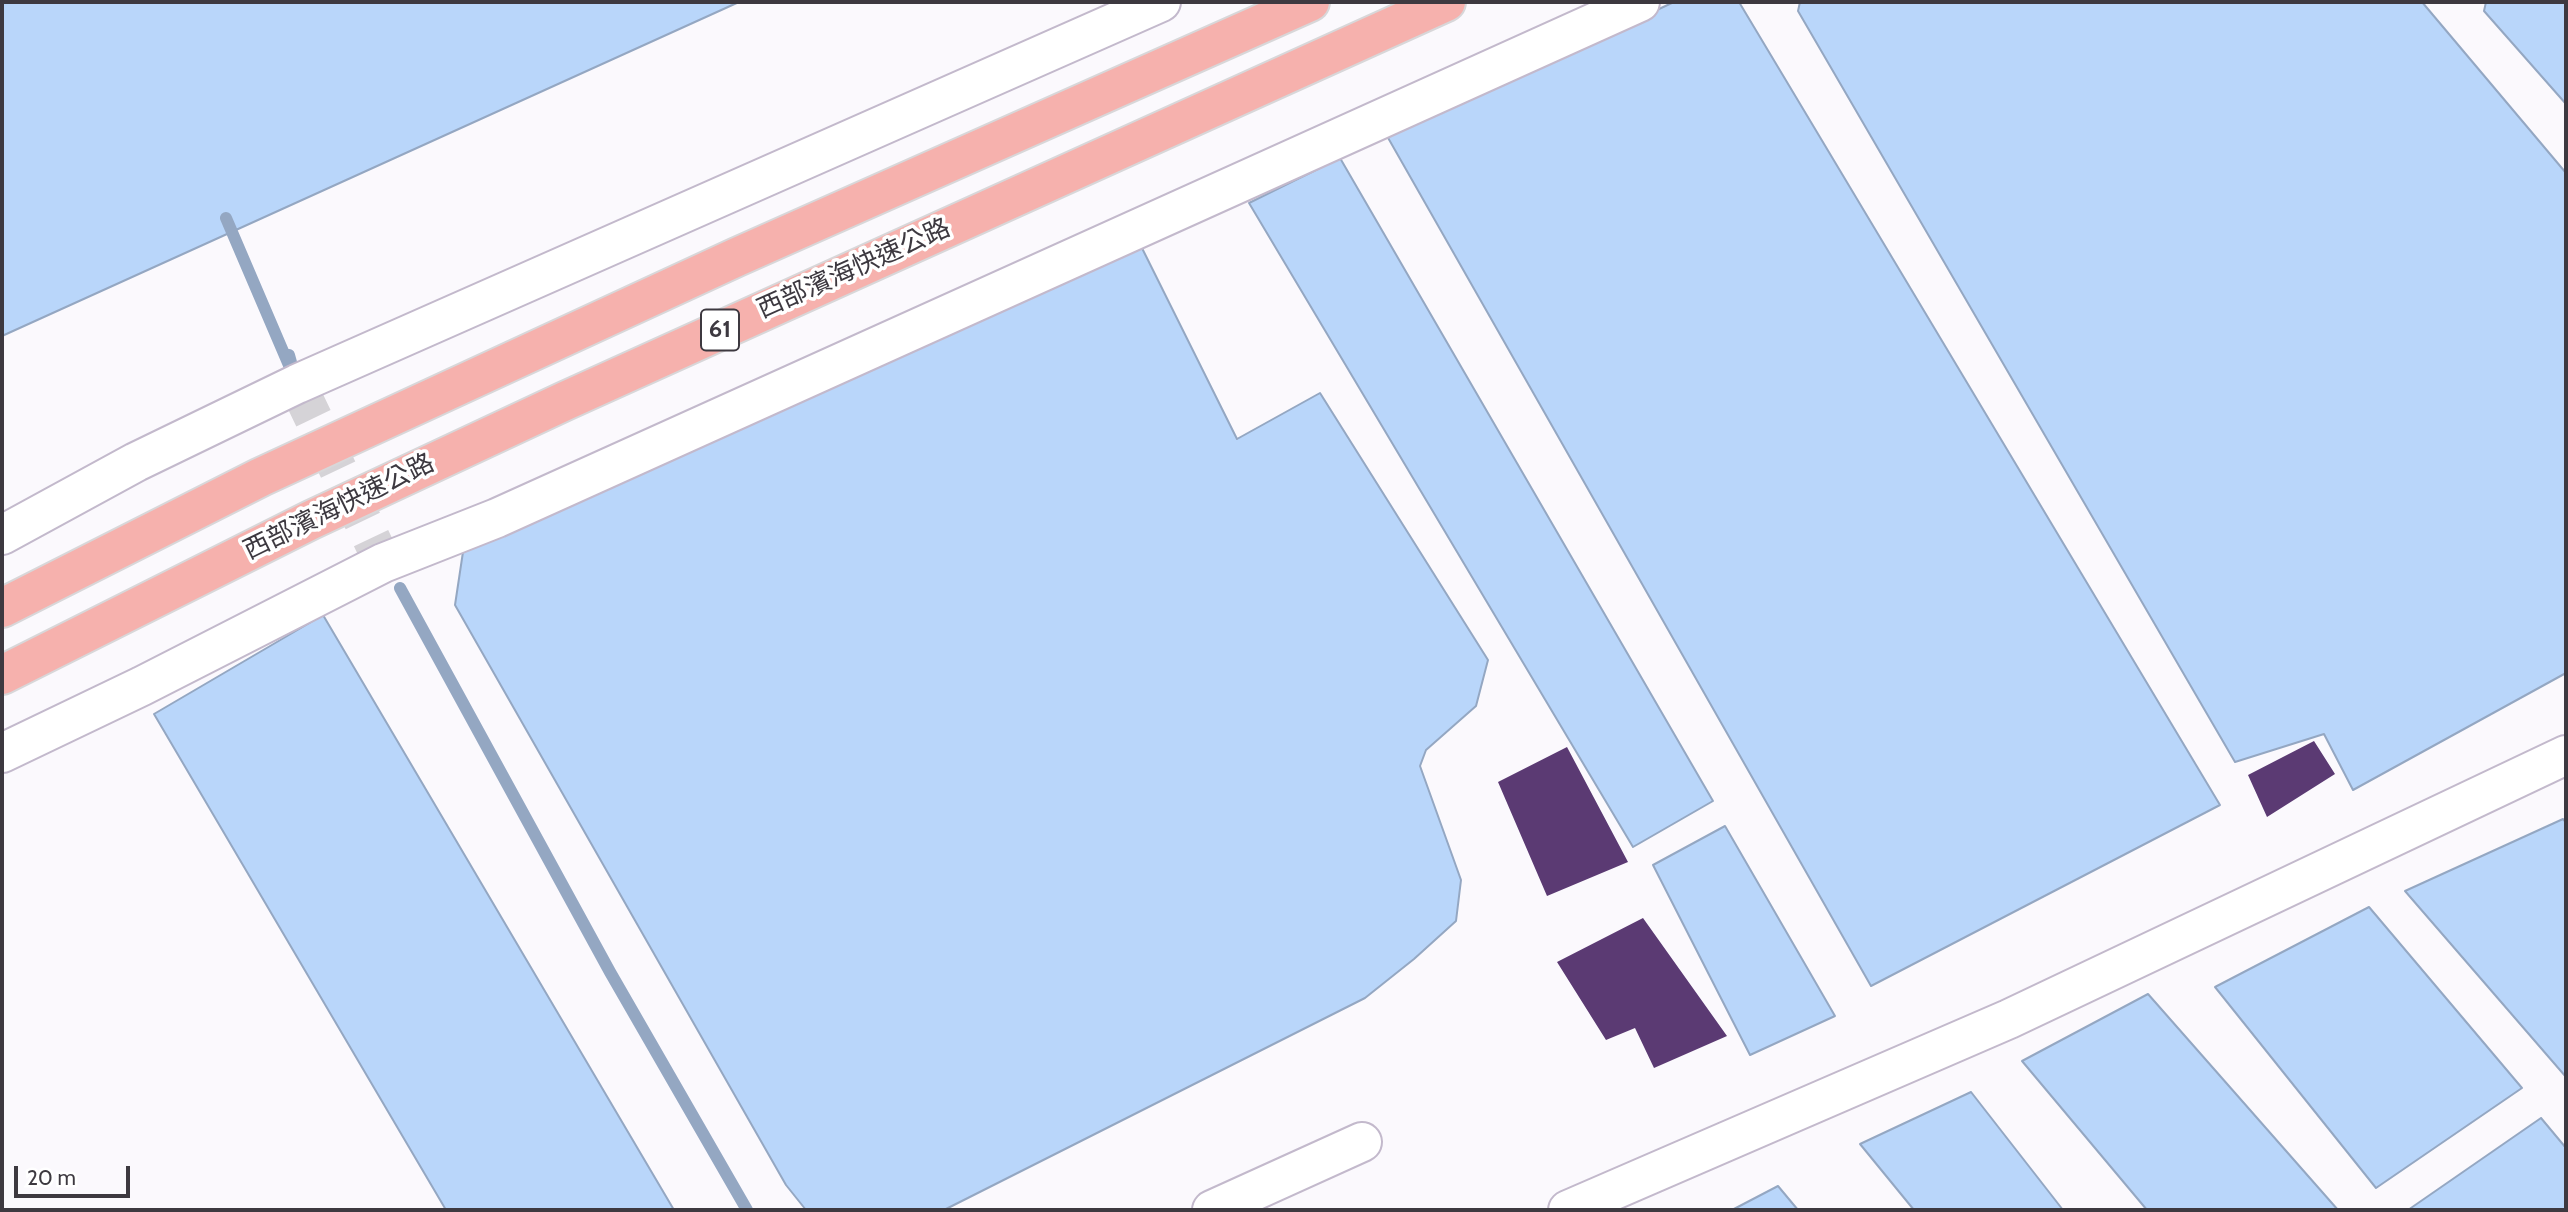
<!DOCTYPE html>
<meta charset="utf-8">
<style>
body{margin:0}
#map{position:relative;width:2568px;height:1212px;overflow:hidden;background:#fbf9fd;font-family:Cabin,sans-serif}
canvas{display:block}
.frame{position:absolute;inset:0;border:4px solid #3d3940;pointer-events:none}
.scale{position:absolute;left:14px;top:1166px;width:116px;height:32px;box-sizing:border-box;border:4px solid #3d3940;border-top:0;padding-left:9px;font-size:21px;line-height:24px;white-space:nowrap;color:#3d3940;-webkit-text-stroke:5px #fff;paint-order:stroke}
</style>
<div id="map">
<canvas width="2568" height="1212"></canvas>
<div class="frame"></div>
<div class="scale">20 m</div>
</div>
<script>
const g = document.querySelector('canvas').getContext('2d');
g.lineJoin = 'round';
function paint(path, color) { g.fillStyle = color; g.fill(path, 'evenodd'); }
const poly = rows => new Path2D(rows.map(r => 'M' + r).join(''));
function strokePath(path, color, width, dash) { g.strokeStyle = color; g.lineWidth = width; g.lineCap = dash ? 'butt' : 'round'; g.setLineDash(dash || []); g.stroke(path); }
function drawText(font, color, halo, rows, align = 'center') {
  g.font = font + ' Cabin,"Noto Sans TC",sans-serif'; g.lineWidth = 7; g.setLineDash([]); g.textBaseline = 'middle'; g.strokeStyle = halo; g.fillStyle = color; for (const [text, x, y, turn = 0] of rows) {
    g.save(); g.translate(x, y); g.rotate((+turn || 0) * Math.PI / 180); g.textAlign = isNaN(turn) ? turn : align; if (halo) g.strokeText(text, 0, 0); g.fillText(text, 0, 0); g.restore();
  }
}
const water = poly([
 [2,2,739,2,2,336,2,2],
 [1674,2,1739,2,2220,805,1871,986,1387,136,1674,2],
 [1800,2,2422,2,2566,173,2566,673,2353,790,2324,734,2235,762,1798,11,1800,2],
 [2486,2,2566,2,2566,104,2484,11,2486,2],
 [1340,158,1713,801,1633,847,1249,203,1340,158],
 [1132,228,1237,439,1320,393,1488,660,1476,706,1426,750,1420,766,1461,880,1456,921,1414,959,1365,998,944,1210,806,1210,786,1185,455,605,466,532,1132,228],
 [323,615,674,1210,446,1210,154,714,323,615],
 [2563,819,2566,823,2566,1077,2405,891,2563,819],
 [1725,826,1835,1016,1750,1055,1653,865,1725,826],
 [2369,907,2522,1088,2376,1188,2215,987,2369,907],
 [2148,994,2338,1210,2147,1210,2022,1061,2148,994],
 [1971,1092,2063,1210,1914,1210,1860,1144,1971,1092],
 [2541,1118,2566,1148,2566,1210,2408,1210,2541,1118],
 [1778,1186,1798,1210,1732,1210,1778,1186]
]);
paint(water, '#b9d6fa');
strokePath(water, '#94a7c2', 2);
strokePath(poly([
 [226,218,297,384,289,355],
 [400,588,610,972,747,1210]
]), '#94a7c2', 12);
paint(poly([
 [2314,741,2335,774,2267,817,2248,775],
 [1567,747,1628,862,1547,896,1498,782],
 [1643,918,1727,1036,1654,1068,1635,1028,1606,1040,1557,962]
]), '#5b3a73');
strokePath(poly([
 [297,384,383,563]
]), '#d5d3d7', 38, [38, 19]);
const minor = poly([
 [2,535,136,462,297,384,1161,2],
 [2,753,142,686,383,563,497,518,1640,2],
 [1212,1210,1362,1142],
 [1568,1210,2009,1019,2566,755]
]);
const highway = poly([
 [2,608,261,477,737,257,1310,2],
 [2,675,311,520,565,401,1446,2]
]);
strokePath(minor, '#c3b9cc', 42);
strokePath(highway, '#d8d7d9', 42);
strokePath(minor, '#fff', 38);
strokePath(highway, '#f6b1ad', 38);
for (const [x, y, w] of [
 [720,330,38]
]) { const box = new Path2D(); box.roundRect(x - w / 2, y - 20.5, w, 41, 5); g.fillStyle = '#fff'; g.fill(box); strokePath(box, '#3d3940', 2); }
drawText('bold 24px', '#3d3940', null, [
 ["61",720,330]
]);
drawText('26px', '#3d3940', '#fff', [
 ["西部濱海快速公路",854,269,-24],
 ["西部濱海快速公路",339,507,-26]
]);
</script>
